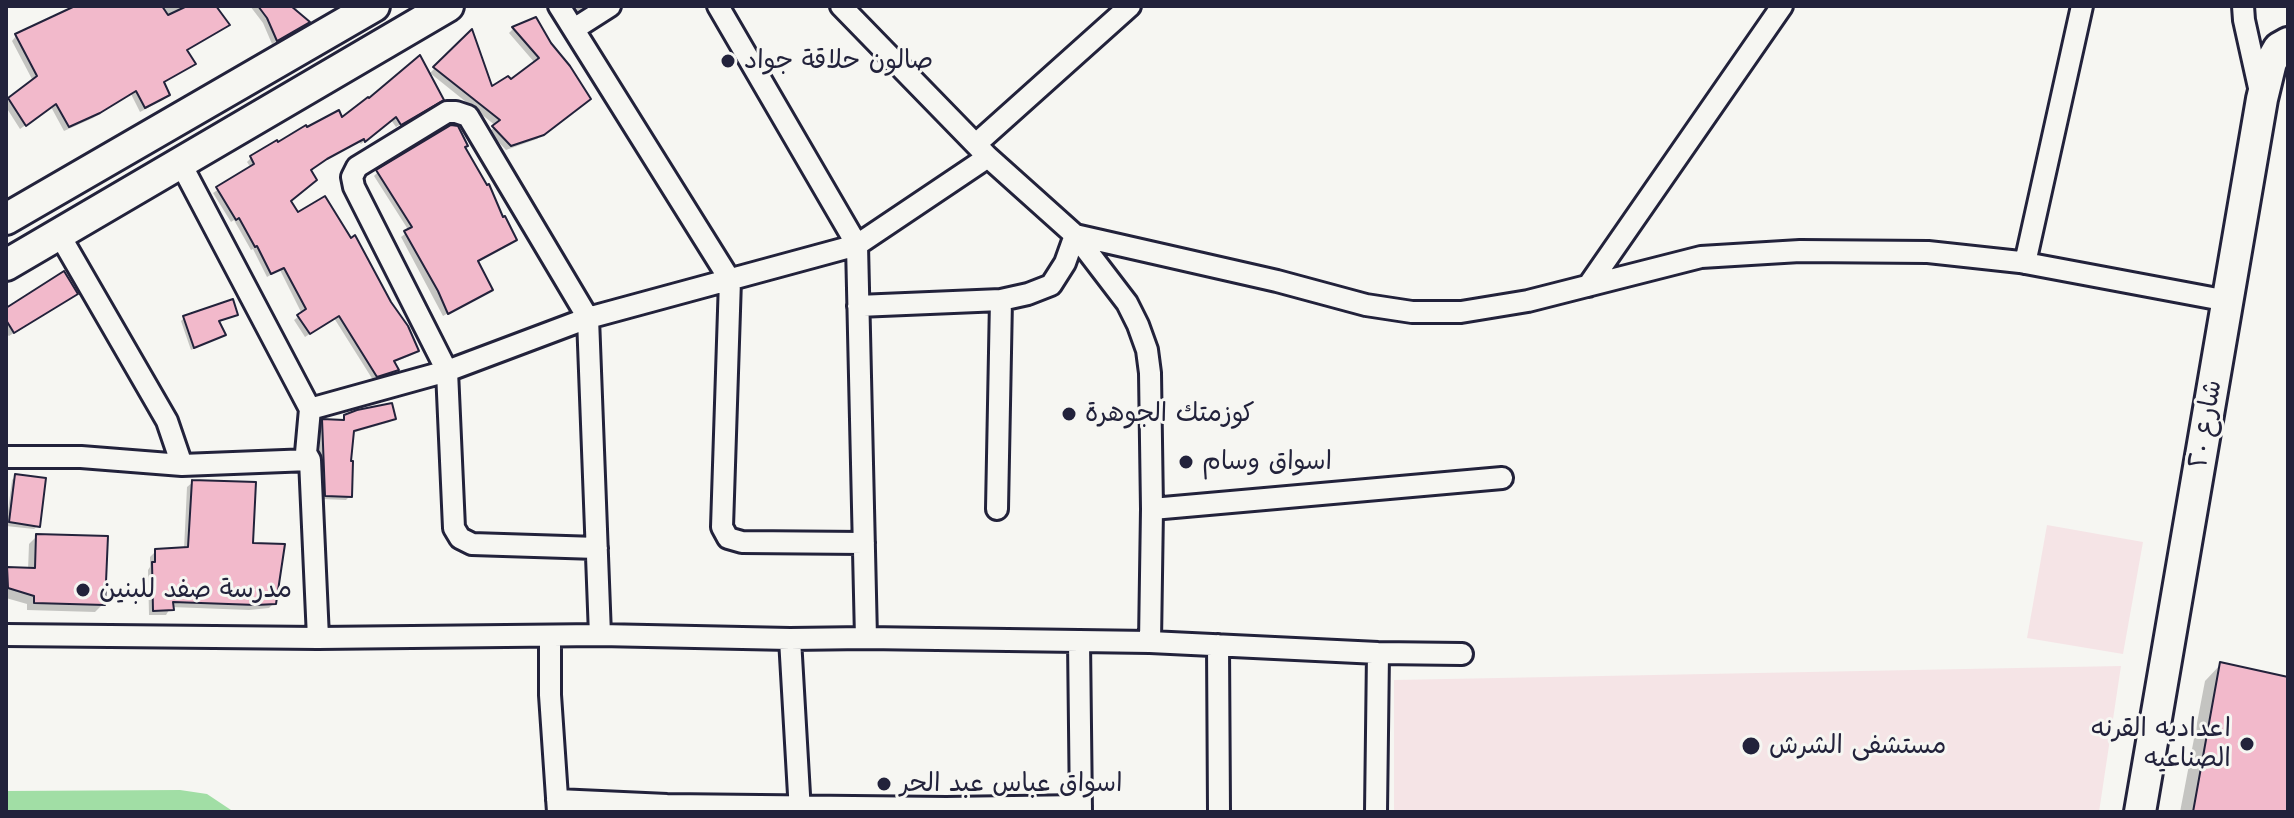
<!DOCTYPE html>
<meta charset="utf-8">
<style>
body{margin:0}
#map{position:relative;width:2294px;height:818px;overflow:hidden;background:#f6f6f2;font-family:"Playpen Sans",sans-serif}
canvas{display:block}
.frame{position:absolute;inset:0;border:8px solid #22223b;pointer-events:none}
</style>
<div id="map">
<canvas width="2294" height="818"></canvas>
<div class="frame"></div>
</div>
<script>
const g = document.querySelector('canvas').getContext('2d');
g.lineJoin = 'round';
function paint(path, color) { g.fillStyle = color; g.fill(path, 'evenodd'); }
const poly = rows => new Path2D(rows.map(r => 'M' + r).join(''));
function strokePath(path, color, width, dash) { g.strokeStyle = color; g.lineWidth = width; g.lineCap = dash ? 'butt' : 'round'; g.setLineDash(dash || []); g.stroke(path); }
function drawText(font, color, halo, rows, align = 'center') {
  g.font = font + ' "Playpen Sans","Playpen Sans Arabic",sans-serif'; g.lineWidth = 6; g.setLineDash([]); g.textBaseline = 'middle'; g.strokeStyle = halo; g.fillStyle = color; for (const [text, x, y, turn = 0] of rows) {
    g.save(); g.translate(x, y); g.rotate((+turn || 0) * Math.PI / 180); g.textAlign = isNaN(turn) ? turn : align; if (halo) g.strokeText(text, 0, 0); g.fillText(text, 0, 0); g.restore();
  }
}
paint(poly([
 [2047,525,2143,542,2123,654,2027,638],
 [2121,666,2099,812,1394,812,1394,680]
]), '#f5e4e6');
paint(poly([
 [180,790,207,794,234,812,6,812,6,791]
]), '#a1dea5');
paint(poly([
 [79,6,213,6,227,25,185,51,188,68,162,83,168,95,163,100,140,112,131,94,93,118,64,131,51,107,20,129,6,107,6,103,33,81,12,41,16,36],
 [250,6,301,6,293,11,307,22,272,44,263,23],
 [565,6,586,6,571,15],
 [535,19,584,103,537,139,506,150,489,132,496,126,430,73,471,32,491,89,511,82,535,63,509,33,513,29],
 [437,103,396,127,391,120,361,144,359,142,321,163,309,170,288,202,416,350,412,355,392,363,396,370,392,374,373,380,334,318,305,337,294,320,302,314,280,270,267,277,253,249,251,250,234,220,231,222,213,193,251,168,247,162,251,158,342,120],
 [463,148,515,240,476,262,490,290,443,316,401,237,409,231,374,176,378,172],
 [70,298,9,336,6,334,6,310],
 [236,314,218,322,220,337,191,350,181,321,184,318],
 [345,417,394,418,390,422,352,433,349,463,350,496,346,500,322,499,319,425,323,421,340,422],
 [16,476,38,526,34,529,6,526,12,480],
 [193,482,251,545,274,603,269,608,249,610,171,607,166,615,149,615,148,570,150,567,150,557,156,551,184,549,187,487],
 [37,536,103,604,95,612,27,610,27,604,6,598,6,571,8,569,28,570,29,544],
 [2221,664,2288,679,2288,812,2180,812,2205,681]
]), '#0003');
const building = poly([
 [75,6,162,6,168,15,187,6,216,6,230,25,187,50,196,64,164,82,170,95,145,108,136,91,100,113,69,127,56,104,26,126,8,98,37,76,15,34,75,6],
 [258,6,291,6,310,22,277,41,267,18,258,6],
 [536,17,551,43,570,66,591,99,544,135,511,146,492,126,500,120,433,67,472,29,492,86,508,76,511,79,539,58,512,27,536,17],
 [420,55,444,100,401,125,396,117,365,142,364,139,327,159,311,170,317,180,291,201,298,212,325,196,351,238,355,235,391,302,408,326,419,351,394,361,399,370,377,377,339,316,310,334,297,315,306,309,284,268,271,274,257,246,255,247,239,218,236,220,216,187,254,164,250,156,277,140,278,142,306,125,307,127,339,110,342,117,368,97,369,98,420,55],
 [451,125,458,126,468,146,465,147,487,185,489,184,503,217,505,216,517,240,478,261,493,290,448,314,438,291,404,231,412,227,376,170,451,125],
 [64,271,78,294,14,333,6,320,6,308,64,271],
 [233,299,238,315,219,321,226,335,194,348,183,316,233,299],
 [392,403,396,419,354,431,351,461,353,461,352,497,325,496,322,419,344,420,344,415,357,410,392,403],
 [15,474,46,478,40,527,9,522,15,474],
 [192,480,256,482,253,543,285,544,276,604,256,605,173,602,174,610,153,611,152,562,155,562,155,549,188,547,192,480],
 [36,534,108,536,105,605,34,603,34,596,8,588,7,567,35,568,36,534],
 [2220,662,2288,677,2288,812,2193,812,2220,662]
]);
paint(building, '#f2b9cb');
strokePath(building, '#22223b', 2);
const street = poly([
 [559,6,730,280,722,527,728,538,742,542,864,543],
 [718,6,857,245,866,638],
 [841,6,988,157,1075,235,1127,303,1138,325,1147,350,1150,373,1152,509,1150,642],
 [2243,6,2244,20,2260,92],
 [574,29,610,6],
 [976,144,1130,6],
 [181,164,310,409,306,453,310,460,318,638],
 [59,234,167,421,182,465],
 [2025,263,2082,6],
 [1588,286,1782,6],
 [858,306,1001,300,1028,294,1051,285,1065,263,1075,235,1277,281,1366,305,1412,312,1461,312,1528,301,1701,257,1800,251,1928,252,2020,262,2228,301],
 [310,409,447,371,588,318,857,245,988,157],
 [6,457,81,457,182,465,310,460],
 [997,509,1001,300],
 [1152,509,1502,478],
 [597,548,472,544,460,538,454,528,447,371,354,187,352,177,357,167,447,112,456,112,468,116,588,318,600,635],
 [6,635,318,638,600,635,790,639,866,638,1150,642,1378,653,1462,654],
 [550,637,550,695,558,812],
 [790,639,800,812],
 [1079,641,1081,812],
 [1218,645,1219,812],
 [557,800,667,805,946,808,1081,806],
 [1376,812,1378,653]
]);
const secondary = poly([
 [6,219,374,6],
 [6,265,448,6],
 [2140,812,2262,99,2271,62,2279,48,2288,43]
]);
strokePath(street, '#22223b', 26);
strokePath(secondary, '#22223b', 36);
strokePath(street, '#f6f6f2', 20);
strokePath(secondary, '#f6f6f2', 30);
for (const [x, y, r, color] of [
 [728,61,8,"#22223b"],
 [1069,414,8,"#22223b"],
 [1186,462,8,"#22223b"],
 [83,590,8,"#22223b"],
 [2247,744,8,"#22223b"],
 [1751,746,10,"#22223b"],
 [884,784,8,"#22223b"]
]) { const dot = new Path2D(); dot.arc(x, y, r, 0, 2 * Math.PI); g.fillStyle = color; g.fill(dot); strokePath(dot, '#f6f6f2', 3); }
drawText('26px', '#22223b', '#f6f6f2', [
 ["صالون حلاقة جواد",744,61],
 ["كوزمتك الجوهرة",1085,414],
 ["اسواق وسام",1202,462],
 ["مدرسة صفد للبنين",99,590],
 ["اعداديه القرنه",2231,729,"right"],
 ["الصناعيه",2231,759,"right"],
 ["مستشفى الشرش",1769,746],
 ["اسواق عباس عبد الحر",900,784]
], 'left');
drawText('26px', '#22223b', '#f6f6f2', [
 ["شارع ٢٠",2206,424,-80]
]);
</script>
